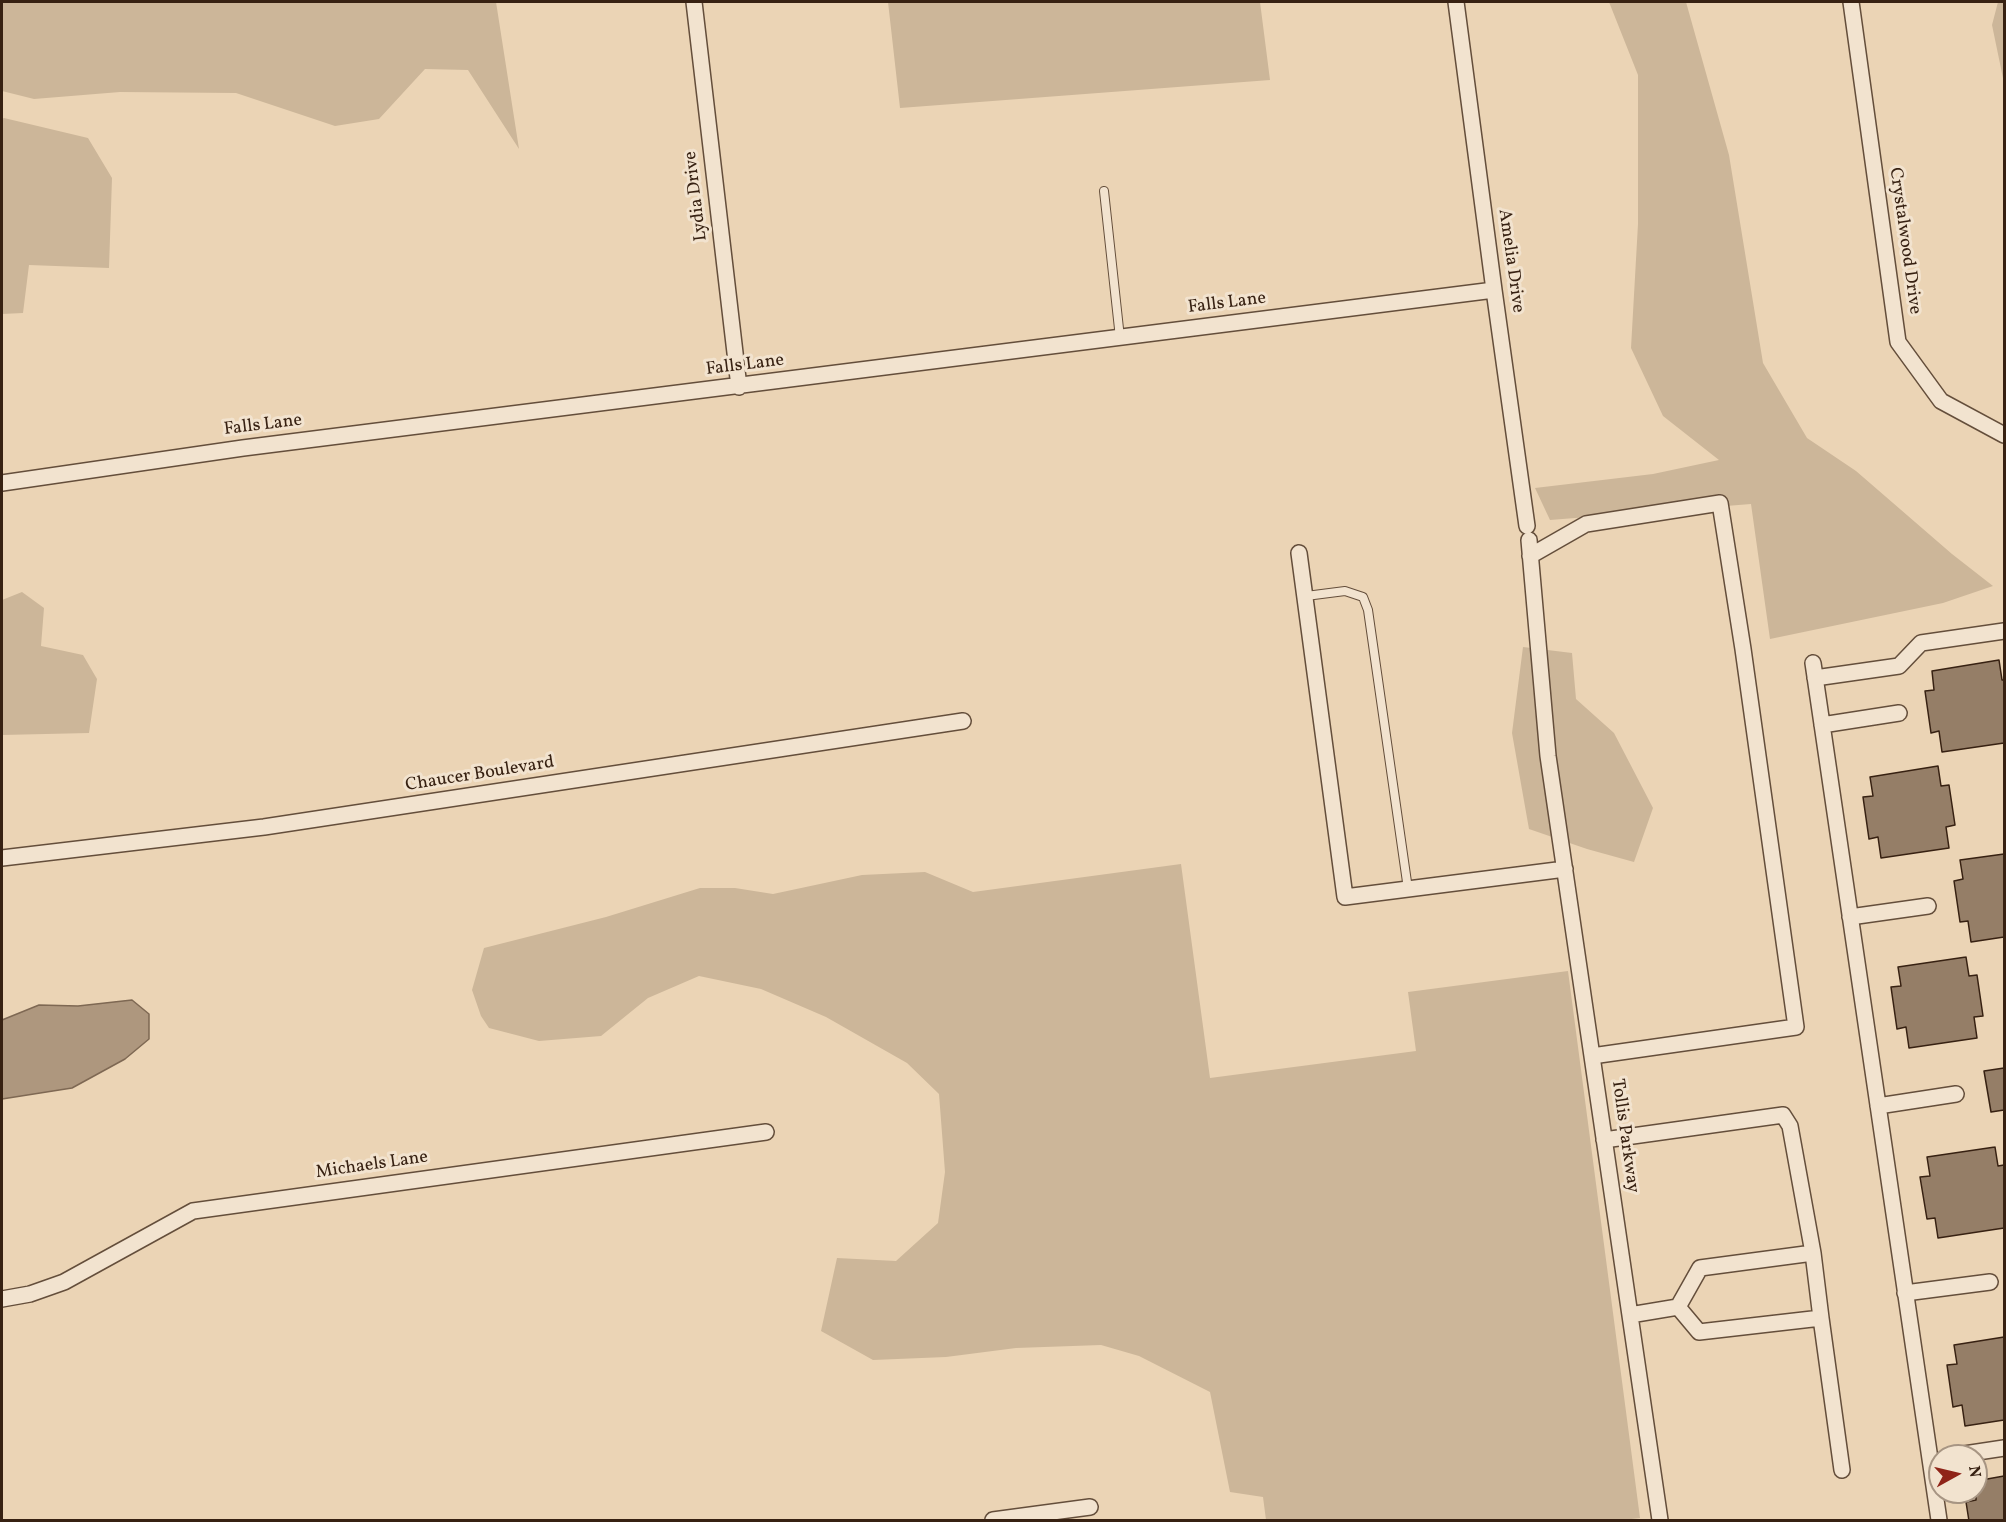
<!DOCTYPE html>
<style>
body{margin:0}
#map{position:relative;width:2006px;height:1522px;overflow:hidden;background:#ebd4b5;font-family:Vollkorn,serif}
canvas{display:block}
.frame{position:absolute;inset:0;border:3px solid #372112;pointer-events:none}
.north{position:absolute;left:1928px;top:1444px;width:60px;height:60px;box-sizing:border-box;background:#f2e3cf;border:2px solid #a79583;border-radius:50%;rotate:82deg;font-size:16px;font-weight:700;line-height:24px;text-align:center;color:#372112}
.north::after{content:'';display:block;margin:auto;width:21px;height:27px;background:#8f2418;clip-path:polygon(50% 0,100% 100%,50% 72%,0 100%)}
</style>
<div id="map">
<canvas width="2006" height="1522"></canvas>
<div class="frame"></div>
<div class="north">N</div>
</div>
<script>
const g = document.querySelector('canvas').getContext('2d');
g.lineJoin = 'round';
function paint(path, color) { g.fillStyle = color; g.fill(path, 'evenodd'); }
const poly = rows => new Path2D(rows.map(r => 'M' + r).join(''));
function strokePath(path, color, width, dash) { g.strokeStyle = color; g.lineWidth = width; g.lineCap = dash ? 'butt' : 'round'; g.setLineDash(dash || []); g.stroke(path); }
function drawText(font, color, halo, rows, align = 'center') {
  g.font = font + ' Vollkorn,serif'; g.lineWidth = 6; g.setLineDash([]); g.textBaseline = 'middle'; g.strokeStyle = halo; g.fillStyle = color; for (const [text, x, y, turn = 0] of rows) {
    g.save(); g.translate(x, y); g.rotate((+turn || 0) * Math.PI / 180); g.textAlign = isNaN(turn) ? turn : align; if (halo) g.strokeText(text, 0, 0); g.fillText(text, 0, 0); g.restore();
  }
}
paint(poly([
 [2,2,496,2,519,149,468,70,425,69,379,119,335,126,236,93,120,92,34,99,2,91],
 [888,2,1260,2,1270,80,900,108],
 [1609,2,1686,2,1729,155,1763,363,1807,438,1856,471,1952,554,1993,586,1943,603,1770,639,1751,504,1550,520,1535,488,1653,474,1719,460,1663,416,1631,348,1638,224,1638,75],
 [1998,2,2004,2,2004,83,1992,25],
 [4,118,88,138,112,178,109,268,29,265,23,313,2,314,2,119],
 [22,592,44,608,41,646,83,655,97,679,89,733,2,735,2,600],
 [1523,647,1572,653,1576,699,1614,733,1653,808,1634,862,1587,849,1529,829,1512,733],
 [1181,864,1210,1078,1416,1051,1408,992,1568,971,1640,1518,1623,1520,1266,1520,1263,1497,1230,1492,1210,1392,1139,1356,1101,1345,1016,1348,946,1357,873,1360,821,1331,837,1258,896,1261,938,1223,945,1172,939,1094,907,1063,826,1017,761,989,699,976,648,998,601,1036,539,1041,489,1028,481,1016,472,990,484,948,606,917,700,888,735,888,773,894,862,875,925,872,973,892]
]), '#ccb699');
const water = poly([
 [132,1000,149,1014,149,1039,125,1059,72,1088,2,1099,2,1020,39,1005,78,1006,132,1000]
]);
paint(water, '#ae977e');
strokePath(water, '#7e6853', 1.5);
const building = poly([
 [1999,660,2002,680,2004,680,2004,743,1942,752,1939,731,1931,733,1925,691,1934,690,1932,671,1999,660],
 [1938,766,1941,786,1949,785,1955,825,1946,827,1949,848,1881,858,1878,837,1869,839,1863,797,1873,796,1870,777,1938,766],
 [2004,854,2004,937,1971,942,1968,921,1960,922,1954,881,1963,879,1960,860,2004,854],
 [1966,957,1969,976,1977,975,1983,1016,1974,1017,1977,1038,1909,1048,1906,1027,1897,1029,1891,987,1901,986,1898,967,1966,957],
 [2004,1068,2004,1110,1991,1112,1984,1071,2004,1068],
 [1995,1147,1998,1166,2004,1165,2004,1228,1938,1238,1935,1218,1927,1219,1920,1177,1930,1176,1927,1157,1995,1147],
 [2004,1337,2004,1420,1965,1426,1962,1405,1953,1407,1947,1365,1957,1364,1954,1345,2004,1337],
 [2004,1476,2004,1521,1969,1521,1966,1502,1976,1500,1976,1481,2004,1476]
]);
paint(building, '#957e67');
strokePath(building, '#372112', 1.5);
const lane = poly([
 [1104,191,1120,338],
 [1306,596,1345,591,1363,597,1368,610,1408,889]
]);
const street = poly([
 [694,2,739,387],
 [1456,2,1494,290,1527,526],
 [1851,2,1898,342,1941,401,2004,435],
 [2,483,243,448,1494,290],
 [1529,540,1548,756,1660,1520],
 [1299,553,1345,897,1565,869],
 [1530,556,1586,524,1720,503,1743,649,1796,1027,1592,1056],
 [1813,663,1939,1520],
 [1815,678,1899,666,1921,643,2004,631],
 [1822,725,1899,713],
 [2,858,264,827,963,721],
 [1850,917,1928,906],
 [1878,1106,1956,1094],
 [1604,1140,1783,1115,1790,1126,1813,1253],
 [1905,1293,1990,1282],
 [2,1299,30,1294,64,1282,193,1211,766,1132],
 [1630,1315,1678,1307,1699,1332,1821,1318,1813,1253,1700,1268,1678,1307],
 [1821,1318,1842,1470],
 [1951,1456,2004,1448],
 [993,1520,1090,1507]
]);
strokePath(lane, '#644e3b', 10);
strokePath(street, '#644e3b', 18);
strokePath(lane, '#f2e3cf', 8);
strokePath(street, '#f2e3cf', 15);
drawText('18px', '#372112', '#f2e3cf', [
 ["Lydia Drive",697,196,-97],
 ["Crystalwood Drive",1904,241,82],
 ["Amelia Drive",1510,261,82],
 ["Falls Lane",1227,304,-7],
 ["Falls Lane",745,366,-7],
 ["Falls Lane",263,426,-7],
 ["Chaucer Boulevard",480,775,-9],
 ["Tollis Parkway",1624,1136,82],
 ["Michaels Lane",372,1166,-8]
]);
</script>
